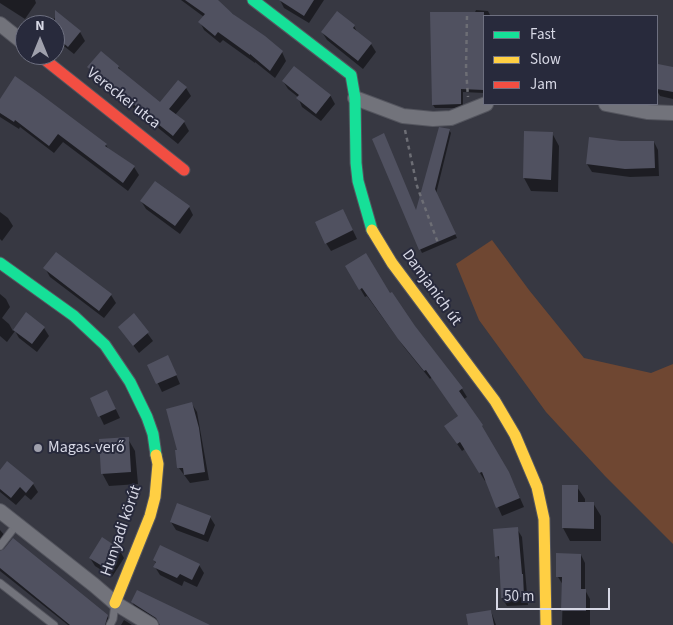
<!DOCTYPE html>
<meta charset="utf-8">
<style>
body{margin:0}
#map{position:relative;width:673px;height:625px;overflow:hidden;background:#373842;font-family:"Source Sans 3",sans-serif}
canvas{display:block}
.legend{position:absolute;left:483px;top:15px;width:175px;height:90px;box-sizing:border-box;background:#282a3c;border:1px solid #6e7080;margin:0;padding:6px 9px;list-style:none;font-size:15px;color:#d7d8e5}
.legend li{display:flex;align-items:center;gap:10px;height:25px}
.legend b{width:25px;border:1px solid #6e7080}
.north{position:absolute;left:15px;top:15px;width:50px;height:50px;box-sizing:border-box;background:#282a3c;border:1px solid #6e7080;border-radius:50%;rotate:0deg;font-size:14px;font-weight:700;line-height:20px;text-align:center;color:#d7d8e5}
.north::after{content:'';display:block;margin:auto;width:18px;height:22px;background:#9fa0ac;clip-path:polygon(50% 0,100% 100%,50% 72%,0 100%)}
.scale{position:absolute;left:496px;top:588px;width:114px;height:22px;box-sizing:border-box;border:2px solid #d7d8e5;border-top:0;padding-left:6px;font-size:15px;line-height:18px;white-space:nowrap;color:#d7d8e5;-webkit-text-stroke:4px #282a3c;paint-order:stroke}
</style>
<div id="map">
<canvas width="673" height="625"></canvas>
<ul class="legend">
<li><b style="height:6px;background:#16e098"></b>Fast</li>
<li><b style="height:6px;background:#ffcf43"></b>Slow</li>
<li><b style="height:6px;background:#f24e42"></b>Jam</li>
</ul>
<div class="north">N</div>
<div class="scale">50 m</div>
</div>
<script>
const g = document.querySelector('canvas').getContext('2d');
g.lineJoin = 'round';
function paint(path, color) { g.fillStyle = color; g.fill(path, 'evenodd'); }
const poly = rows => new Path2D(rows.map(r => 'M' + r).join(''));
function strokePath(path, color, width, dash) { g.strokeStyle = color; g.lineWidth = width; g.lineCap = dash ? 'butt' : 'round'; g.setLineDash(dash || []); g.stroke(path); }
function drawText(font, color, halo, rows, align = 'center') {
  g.font = font + ' "Source Sans 3",sans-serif'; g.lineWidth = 4; g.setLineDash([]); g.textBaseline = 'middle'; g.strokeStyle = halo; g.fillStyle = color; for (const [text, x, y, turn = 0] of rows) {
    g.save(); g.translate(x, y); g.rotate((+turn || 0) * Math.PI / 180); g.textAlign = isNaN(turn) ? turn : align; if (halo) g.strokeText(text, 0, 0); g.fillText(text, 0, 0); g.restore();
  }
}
paint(poly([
 [492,240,529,290,584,358,651,373,673,364,673,544,605,476,546,412,479,320,456,264]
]), '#6f4732');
paint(poly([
 [0,0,35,0,36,3,25,19,0,3],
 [181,0,215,0,282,52,286,61,275,78,255,62,255,63,223,40,220,43,204,30,200,22,204,17],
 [280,0,324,0,309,23,284,8],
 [476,10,488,11,490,15,490,16,484,16,484,93,463,92,463,108,435,108,433,105],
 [58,14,80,32,85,41,74,54,55,39,55,25,49,25],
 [354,26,358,34,371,44,376,52,363,69,327,40,322,32],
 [659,65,673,68,673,99,660,96,657,91],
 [118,66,122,73,160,103,186,88,191,96,175,115,184,122,189,131,178,144,94,76,89,67],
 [283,81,330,95,335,104,321,121,302,107,298,97,288,89],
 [0,101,106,145,109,150,134,167,139,175,128,191,63,142,54,153,20,127,19,129,0,117],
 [449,130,451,133,436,194,457,238,422,253,420,249,417,213],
 [526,132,552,133,559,146,558,192,531,191,524,178],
 [621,142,654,142,658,150,659,176,630,177,592,172,587,164],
 [141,201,189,207,193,215,180,234,146,209],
 [0,212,8,218,13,226,2,241,0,239],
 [347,218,357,239,331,251,326,243],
 [56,253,111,295,116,303,104,318,50,277,45,268],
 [347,266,390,295,462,389,467,397,464,399,513,482,524,507,502,516,486,480,485,481,465,449,462,451,450,434,459,417,432,377,430,379,404,347,367,296,365,297],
 [0,294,6,299,10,307,2,318,9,324,13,331,26,314,44,328,49,336,37,352,19,338,15,331,7,342,0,336],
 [134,315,153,341,139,353,119,327],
 [149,365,172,365,180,384,162,392],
 [107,391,120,418,104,425,91,398],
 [192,404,197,412,209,480,190,483,179,468,176,451,179,451],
 [128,439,135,451,138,484,109,486,102,473],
 [8,463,33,484,38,492,31,500,25,495,16,505,0,492,0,472],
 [563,487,577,487,585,499,585,503,593,503,601,516,601,541,570,541,563,528],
 [210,517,215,525,208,542,176,530,171,522],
 [517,529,522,537,528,605,507,606,502,598,501,564,497,556],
 [0,530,6,537,0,546],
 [119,549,124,558,112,577,95,566,90,558],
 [0,552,107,616,110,621,109,625,68,625,0,571],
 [581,555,585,563,585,590,590,599,590,625,562,625,563,585,558,577],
 [154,560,199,565,204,573,197,587,184,581,182,586,160,575,155,567,156,564],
 [132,602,208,625,161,625,160,623,135,607],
 [491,611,496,625,469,625],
 [124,620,132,625,121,625]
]), '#0007');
paint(poly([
 [185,0,218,0,233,14,265,36,283,51,270,71,250,54,250,55,218,32,215,36,198,22,205,14],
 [279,0,314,0,304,16],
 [55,10,81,31,68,47,55,36],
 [337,11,355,25,353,28,372,43,358,61,321,32],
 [430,12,484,12,484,90,461,89,461,104,432,105],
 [101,51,119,66,118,68,160,102,178,80,187,87,169,109,185,121,173,136,87,67],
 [658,64,673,67,673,92,657,89],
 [294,66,331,95,316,114,296,98,299,95,282,81],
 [15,76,39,93,107,144,105,146,135,166,123,183,58,134,49,146,15,120,14,122,0,113,0,99],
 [439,127,450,129,435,189,456,234,419,250,372,139,384,133,416,210],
 [524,131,553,132,551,180,523,178],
 [589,137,621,141,654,141,655,168,625,169,586,164],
 [155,181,190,206,175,226,140,201],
 [343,209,353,230,325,244,315,222],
 [56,252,112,294,99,311,43,268],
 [366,253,390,293,392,292,415,326,463,388,459,391,483,425,482,426,509,472,520,498,496,508,482,472,479,473,460,442,457,444,444,426,458,416,426,370,424,371,398,339,362,288,359,290,345,266],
 [26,312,45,327,32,344,13,330],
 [134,313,149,332,133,346,118,327],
 [168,355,177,375,156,384,147,365],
 [107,390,116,409,98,417,90,398],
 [192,402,199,428,205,472,184,475,183,468,177,468,175,450,177,450,166,409],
 [129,437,131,472,101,474,99,439],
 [7,461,34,483,26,493,20,487,11,498,0,489,0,470],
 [562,485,578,485,578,502,594,502,594,529,562,528],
 [177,503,211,516,204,535,170,522],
 [518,527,522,574,523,574,524,597,501,598,499,556,495,557,493,529],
 [102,537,120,549,107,569,89,558],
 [13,538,108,615,105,625,70,625,0,568,0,551,4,549],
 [160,545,200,564,192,580,180,574,177,578,153,567,156,562,153,560],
 [556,553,581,554,581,589,586,589,586,611,561,611,562,577,556,577],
 [137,590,210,625,160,625,156,618,131,602],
 [491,610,494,625,468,625,466,614]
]), '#505160');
const lane = poly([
 [0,546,17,524],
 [0,583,54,625],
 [110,625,113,619,115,604]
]);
const street = poly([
 [0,24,25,44],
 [355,98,403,116,433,119,451,118,486,104],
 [606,104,647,112,673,113],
 [0,511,94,585,115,603,151,625]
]);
const fast = poly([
 [253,0,351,75,355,98,356,163,358,181,372,230],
 [0,263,74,316,105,345,130,382,147,417,153,434,156,455]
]);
const slow = poly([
 [372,230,392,263,495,401,515,435,537,487,544,519,546,625],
 [115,603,150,516,155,497,158,464,156,455]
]);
const jam = poly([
 [39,55,184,170]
]);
strokePath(lane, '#54555e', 9);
strokePath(street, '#54555e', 16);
strokePath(fast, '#54555e', 13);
strokePath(slow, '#54555e', 13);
strokePath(jam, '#54555e', 13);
strokePath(poly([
 [467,16,466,69,468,97],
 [405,130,417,186,438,243]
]), '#6d6e75', 2.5, [4, 4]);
strokePath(lane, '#72737b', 7);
strokePath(street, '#72737b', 14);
strokePath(fast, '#16e098', 11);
strokePath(slow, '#ffcf43', 11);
strokePath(jam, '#f24e42', 11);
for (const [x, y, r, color] of [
 [38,448,5,"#9fa0ac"]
]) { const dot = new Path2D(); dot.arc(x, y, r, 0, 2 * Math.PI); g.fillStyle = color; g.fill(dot); strokePath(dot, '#282a3c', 2); }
drawText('16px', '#d7d8e5', '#282a3c', [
 ["Vereckei utca",123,99,38],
 ["Damjanich út",431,288,54],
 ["Hunyadi körút",122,531,-71]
]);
drawText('16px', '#d7d8e5', '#282a3c', [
 ["Magas-verő",48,448]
], 'left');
</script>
